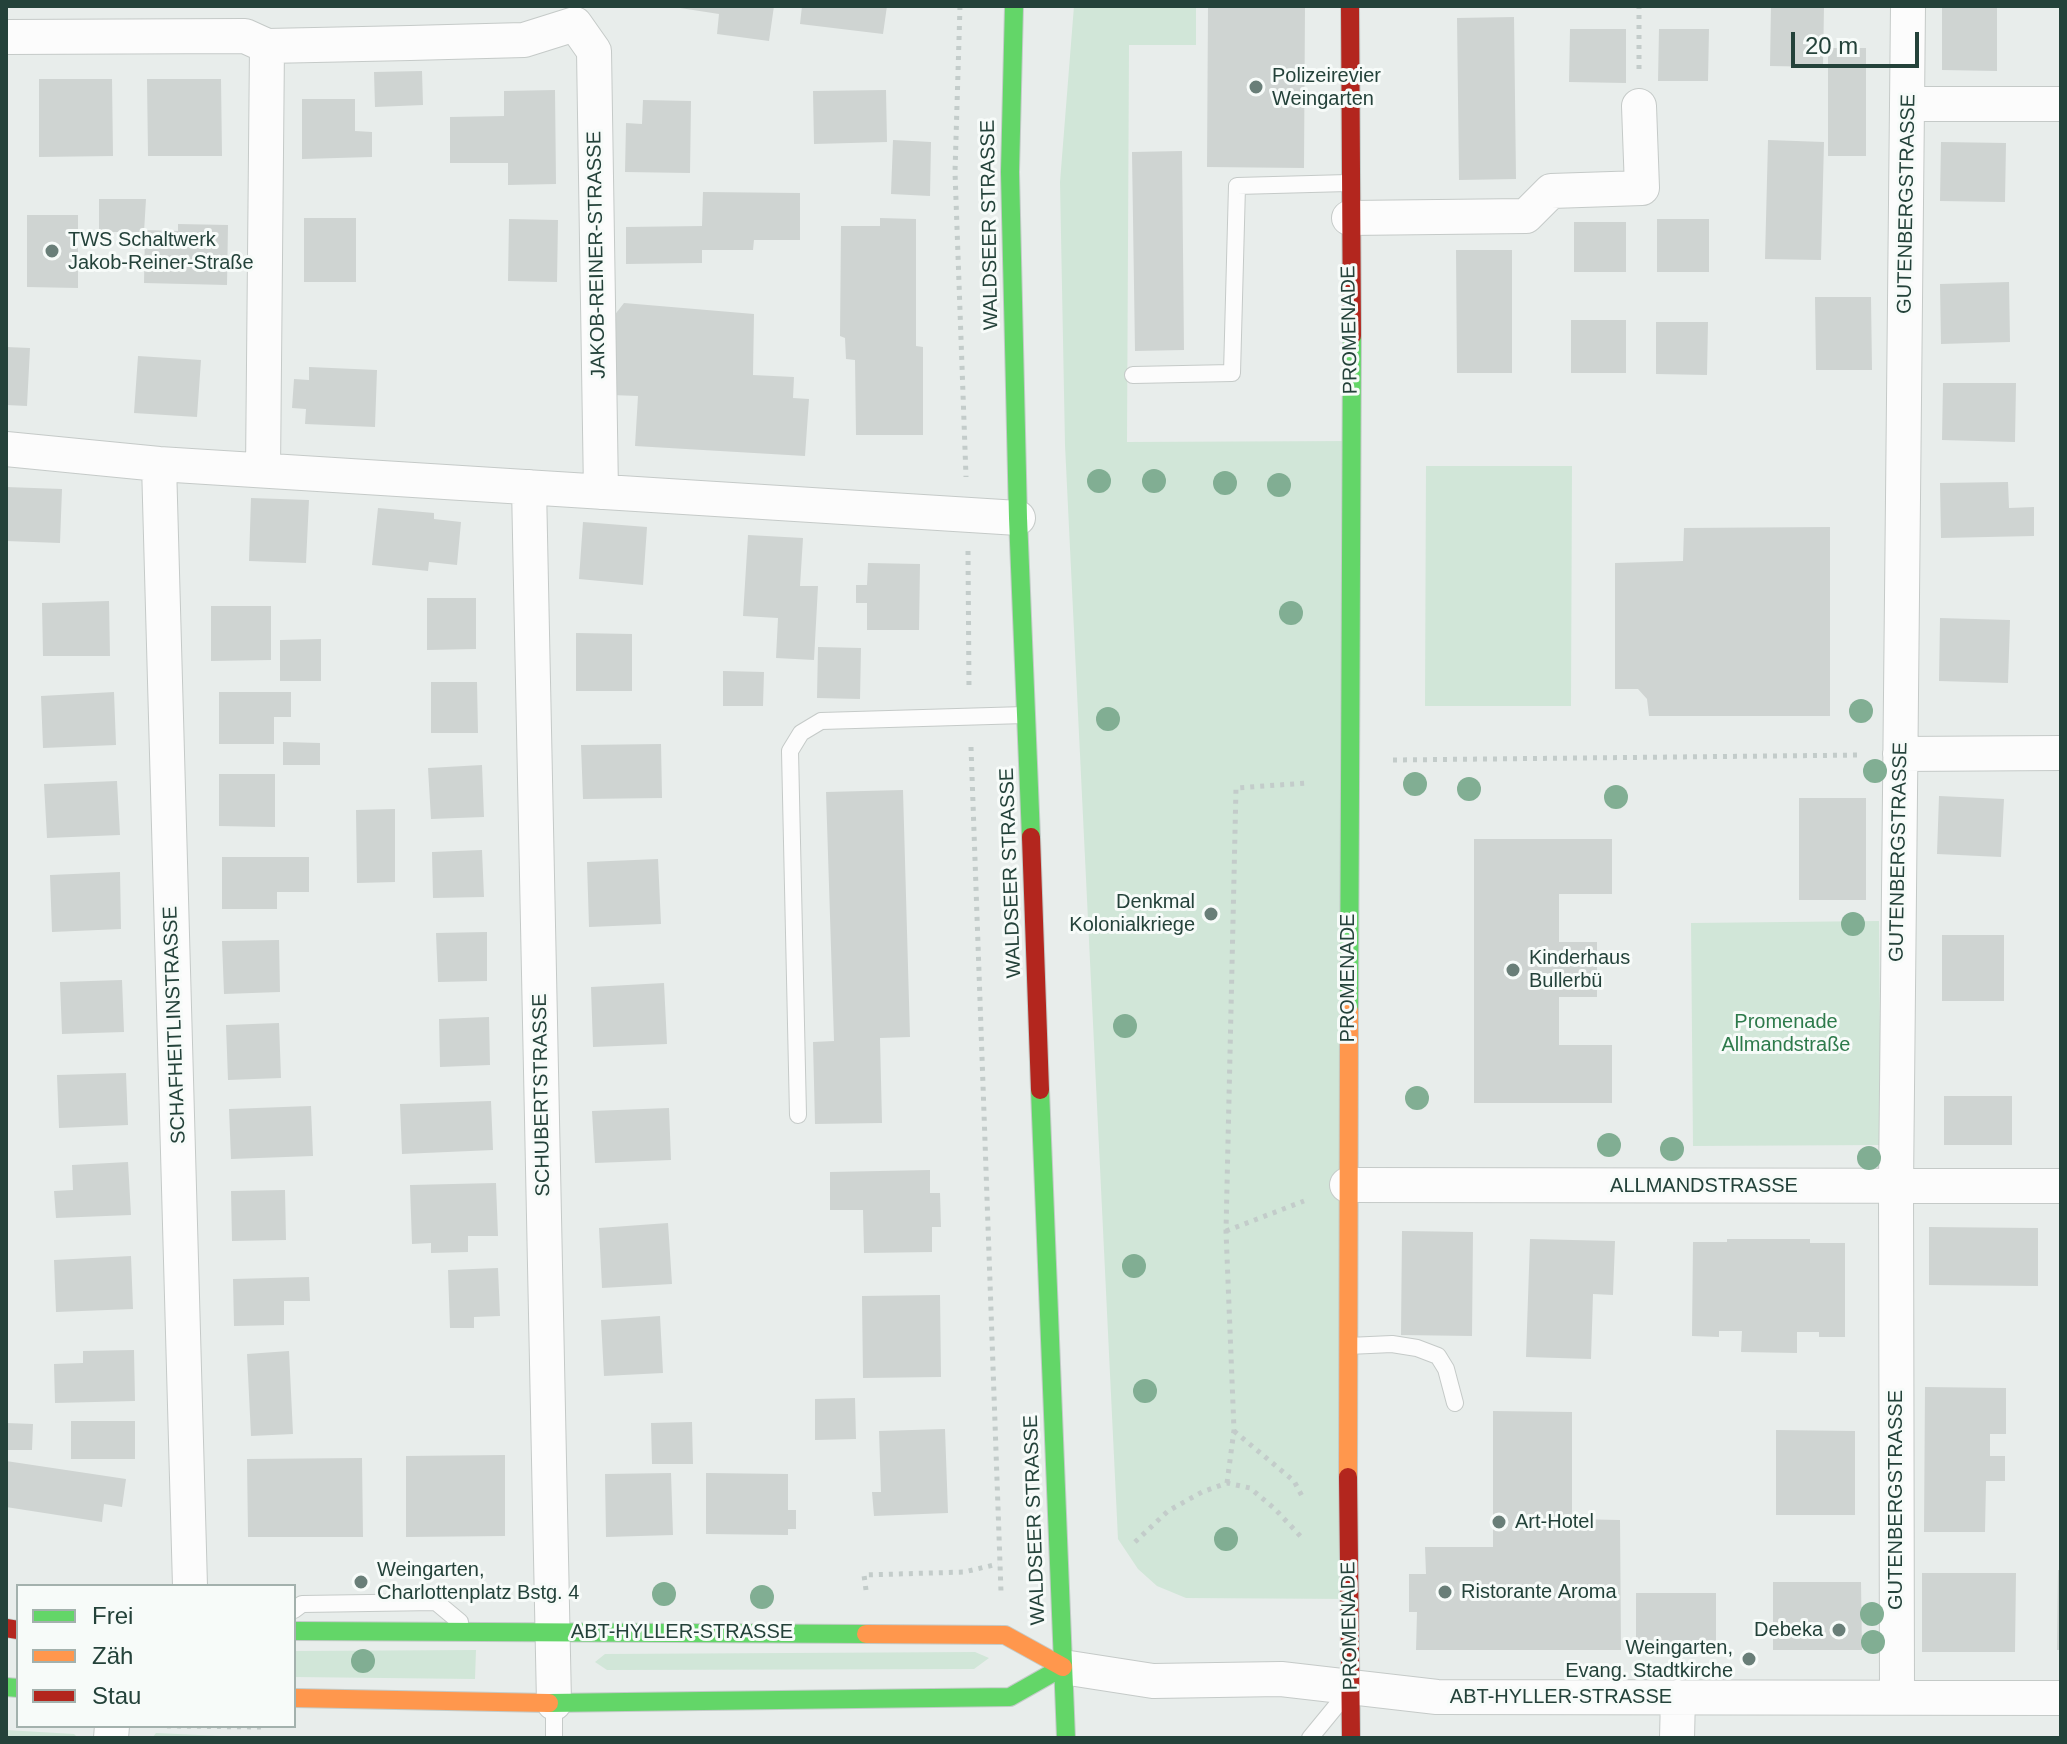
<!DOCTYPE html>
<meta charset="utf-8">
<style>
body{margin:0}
#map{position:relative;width:2067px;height:1744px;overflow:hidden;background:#e8edeb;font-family:Arial,sans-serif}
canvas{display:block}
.frame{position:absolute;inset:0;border:8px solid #24423a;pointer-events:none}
.legend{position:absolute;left:16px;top:1584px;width:280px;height:144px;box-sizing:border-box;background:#f7fbf9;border:2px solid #a3b1ad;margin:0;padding:10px 14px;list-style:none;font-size:24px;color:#24423a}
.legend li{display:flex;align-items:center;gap:16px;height:40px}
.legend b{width:40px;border:2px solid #a3b1ad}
.scale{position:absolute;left:1791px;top:32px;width:128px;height:36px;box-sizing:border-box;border:4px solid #24423a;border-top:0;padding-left:10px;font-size:24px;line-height:28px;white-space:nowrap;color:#24423a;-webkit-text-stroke:6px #f7fbf9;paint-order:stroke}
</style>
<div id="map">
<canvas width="2067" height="1744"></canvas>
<div class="frame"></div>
<ul class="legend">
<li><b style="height:10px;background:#63d668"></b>Frei</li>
<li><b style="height:10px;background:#ff974d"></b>Zäh</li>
<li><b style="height:10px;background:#b3261e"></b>Stau</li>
</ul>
<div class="scale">20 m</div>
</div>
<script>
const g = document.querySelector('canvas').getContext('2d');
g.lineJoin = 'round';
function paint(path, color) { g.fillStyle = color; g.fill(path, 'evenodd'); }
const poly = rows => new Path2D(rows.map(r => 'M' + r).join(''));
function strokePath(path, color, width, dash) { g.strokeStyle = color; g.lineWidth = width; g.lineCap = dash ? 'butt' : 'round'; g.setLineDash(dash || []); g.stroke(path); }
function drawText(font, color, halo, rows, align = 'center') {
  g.font = font + ' Arial,sans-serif'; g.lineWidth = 6; g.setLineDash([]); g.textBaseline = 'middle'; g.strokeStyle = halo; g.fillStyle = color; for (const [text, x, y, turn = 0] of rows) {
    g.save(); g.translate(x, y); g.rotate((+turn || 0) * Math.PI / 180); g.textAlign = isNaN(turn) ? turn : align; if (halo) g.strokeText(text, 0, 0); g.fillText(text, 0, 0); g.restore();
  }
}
paint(poly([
 [1074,6,1196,6,1196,45,1129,45,1127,442,1352,441,1350,1599,1186,1598,1157,1586,1138,1569,1118,1539,1065,445,1060,182],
 [1426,466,1572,466,1571,706,1425,706],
 [1879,921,1881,1145,1693,1146,1691,923],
 [476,1650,475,1679,294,1677,294,1651],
 [975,1652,989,1658,974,1669,607,1670,595,1662,605,1654],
 [6,1730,74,1734,78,1738,6,1738],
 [156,1733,263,1738,264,1738,152,1738]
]), '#d1e6d8');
paint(poly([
 [667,6,774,6,769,41,717,34,719,14],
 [802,6,887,6,883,34,800,24],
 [1208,6,1305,6,1304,168,1207,167],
 [1771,6,1824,6,1823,67,1770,66],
 [1942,6,1997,6,1997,71,1942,70],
 [1514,17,1516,179,1459,180,1457,18],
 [1570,29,1626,29,1626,83,1569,82],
 [1659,29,1709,29,1708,81,1658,81],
 [1828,48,1866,48,1866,156,1828,156],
 [422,71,423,105,375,107,374,72],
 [39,79,112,79,113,156,39,157],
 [147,79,221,79,222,156,148,156],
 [555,90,556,184,508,185,508,163,450,163,450,117,504,116,504,91],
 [886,90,887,142,814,144,813,91],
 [302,99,355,99,355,131,372,132,372,157,302,159],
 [643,100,691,101,690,173,625,172,626,123,642,124],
 [893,140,931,142,930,196,891,194],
 [1768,140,1824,142,1821,260,1765,259],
 [1941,142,2006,143,2005,202,1940,201],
 [1182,151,1184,350,1135,351,1132,152],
 [703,192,800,193,800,240,754,240,753,250,702,250,702,263,626,264,626,227,702,226],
 [99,199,146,199,144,232,99,232],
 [27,215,78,215,78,288,27,287],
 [304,218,356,218,356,282,304,282],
 [880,218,916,219,916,346,923,347,923,435,856,435,855,360,846,359,845,338,840,336,841,226,880,226],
 [509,219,558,220,557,282,508,281],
 [1657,219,1709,219,1709,272,1657,272],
 [1574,222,1626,222,1626,272,1574,272],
 [178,224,228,225,227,285,144,283,145,230,178,231],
 [1456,250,1512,250,1512,373,1457,373],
 [2009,282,2010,342,1941,344,1940,284],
 [1815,297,1871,297,1872,370,1816,370],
 [624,303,754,314,753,375,794,377,793,398,809,399,805,456,635,446,638,396,611,395,613,317],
 [1571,320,1626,320,1626,373,1571,373],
 [1656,322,1708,322,1707,375,1656,374],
 [6,347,30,348,27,406,6,405],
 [138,356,201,360,197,417,134,413],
 [309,367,377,370,375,427,305,424,306,409,292,408,294,379,309,380],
 [1943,383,2016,383,2015,442,1942,440],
 [2008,482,2009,508,2034,507,2034,536,1941,538,1940,483],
 [6,487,62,489,60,543,6,541],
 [251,498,309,500,306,563,249,561],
 [378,508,434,513,434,519,461,522,457,565,429,562,428,571,372,565],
 [583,522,647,527,643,585,579,579],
 [1830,527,1830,716,1649,716,1647,699,1638,689,1615,689,1615,563,1683,561,1684,528],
 [748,535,803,538,800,586,818,586,814,660,776,658,778,618,743,616],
 [868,563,920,564,919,630,867,630,867,603,856,603,856,585,867,585],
 [427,598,476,598,476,649,427,650],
 [109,601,110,656,43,656,42,603],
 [211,606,271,606,271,660,211,661],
 [1940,618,2010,620,2008,683,1939,681],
 [576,633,632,634,632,691,576,691],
 [321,639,321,681,280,681,280,640],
 [818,647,861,648,860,699,817,698],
 [723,671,764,672,763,706,723,706],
 [431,682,477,682,478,733,431,733],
 [114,692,116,745,43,748,41,696],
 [219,692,291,692,291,717,274,717,274,744,219,744],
 [283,742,320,743,320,765,283,765],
 [661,744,662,798,583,799,581,745],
 [482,765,484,817,431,819,428,768],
 [219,774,275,774,275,827,219,826],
 [117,781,120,835,47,838,44,784],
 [903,790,910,1037,880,1038,882,1123,815,1124,813,1042,834,1041,826,792],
 [1939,796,2004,799,2001,857,1937,854],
 [1799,798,1866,798,1866,900,1799,900],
 [395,809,395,882,357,883,356,810],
 [1474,839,1612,839,1612,894,1559,894,1559,942,1597,942,1597,997,1559,997,1559,1045,1612,1045,1612,1103,1474,1103],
 [482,850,484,897,433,898,432,852],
 [222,857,309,857,309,892,277,892,277,909,222,909],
 [658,859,661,924,589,927,587,862],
 [120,872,121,929,52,932,50,875],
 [487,932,487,981,438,982,436,933],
 [1942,935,2004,935,2004,1001,1942,1001],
 [279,940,280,992,224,994,222,941],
 [122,980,124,1032,62,1034,60,982],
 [664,983,667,1044,593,1047,591,987],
 [489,1017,490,1065,440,1067,439,1019],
 [279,1023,281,1078,228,1080,226,1025],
 [126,1073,128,1125,59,1128,57,1075],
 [1944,1096,2012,1096,2012,1145,1944,1145],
 [491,1101,493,1150,402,1154,400,1104],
 [311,1106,313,1156,231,1159,229,1109],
 [669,1108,671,1160,595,1163,592,1111],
 [128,1162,131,1215,56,1218,54,1191,73,1190,72,1165],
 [930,1170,930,1193,940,1193,941,1227,932,1227,932,1252,864,1253,863,1210,830,1210,830,1172],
 [496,1183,498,1236,468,1236,468,1252,431,1253,431,1243,412,1244,410,1185],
 [285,1190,286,1240,232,1241,231,1191],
 [668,1223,672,1284,602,1288,599,1228],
 [1929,1227,2038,1228,2038,1286,1929,1285],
 [1402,1231,1473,1232,1472,1336,1401,1335],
 [1530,1239,1615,1241,1613,1295,1593,1294,1591,1359,1526,1357],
 [1727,1239,1810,1239,1810,1243,1845,1243,1845,1337,1819,1337,1819,1332,1797,1332,1797,1353,1741,1352,1742,1331,1719,1331,1719,1337,1692,1336,1693,1242,1727,1242],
 [131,1256,133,1309,56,1312,54,1260],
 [498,1268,500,1316,474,1317,474,1328,450,1328,448,1270],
 [309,1277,310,1301,284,1301,284,1325,234,1326,233,1279],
 [940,1295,941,1377,863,1378,862,1296],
 [660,1316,663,1373,604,1376,601,1320],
 [134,1350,135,1401,55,1403,54,1364,83,1363,83,1351],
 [289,1351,293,1434,251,1436,247,1354],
 [1925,1387,2006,1388,2006,1434,1990,1434,1990,1456,2005,1456,2005,1481,1986,1481,1985,1532,1924,1532],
 [855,1398,856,1439,815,1440,815,1399],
 [1493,1411,1572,1412,1572,1519,1620,1520,1621,1650,1416,1650,1417,1612,1409,1612,1409,1574,1426,1574,1425,1547,1493,1547],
 [71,1421,135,1421,135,1459,71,1459],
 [692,1422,693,1464,652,1464,651,1423],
 [6,1423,33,1424,32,1450,6,1450],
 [945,1429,948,1513,874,1516,872,1492,881,1492,879,1431],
 [1776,1430,1855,1431,1855,1515,1776,1515],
 [505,1455,505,1536,406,1537,406,1456],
 [362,1458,363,1537,248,1537,247,1459],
 [6,1461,126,1479,122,1507,104,1504,102,1522,6,1507],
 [671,1473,673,1535,606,1537,605,1474],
 [706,1473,788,1474,788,1510,796,1510,796,1529,788,1529,788,1535,706,1534],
 [2058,1570,2061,1570,2061,1650,2057,1650],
 [1922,1573,2016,1573,2015,1652,1922,1652],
 [1773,1582,1861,1582,1862,1650,1773,1650],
 [1636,1593,1716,1593,1716,1652,1636,1652]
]), '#cfd4d2');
const lane = poly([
 [1133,375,1232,373,1237,186,1348,183],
 [798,1115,790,751,801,733,821,721,1025,715],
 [1348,1346,1392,1344,1417,1348,1438,1356,1446,1369,1455,1403],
 [294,1610,302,1604,436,1602,460,1622],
 [554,1705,554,1738],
 [1310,1738,1342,1699]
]);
const street = poly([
 [6,37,245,36,267,46,410,43,524,40,575,24,594,51,601,492],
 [1908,104,2061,104],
 [1349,218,1526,216,1551,191,1642,188,1639,106],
 [6,449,159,464,1018,518],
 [159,464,190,1586],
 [263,470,267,46],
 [529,487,554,1703],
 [1900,754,2061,753],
 [1347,1185,2061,1186],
 [1063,1667,1153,1681,1281,1679,1437,1697,2061,1698],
 [1897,1697,1896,1186,1908,6],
 [111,1738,112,1726],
 [1677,1738,1678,1697]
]);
const fast = poly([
 [1014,6,1010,172,1018,518,1031,837],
 [1349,1011,1352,336],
 [1040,1090,1066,1738],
 [294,1631,866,1634],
 [6,1687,18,1688],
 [549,1703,1010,1697,1063,1667]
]);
const slow = poly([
 [1348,1477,1349,1011],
 [866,1634,1005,1635,1063,1667],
 [294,1698,549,1703]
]);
const jam = poly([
 [1350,6,1352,336],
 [1031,837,1040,1090],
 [1348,1477,1351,1738],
 [6,1628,18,1630]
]);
strokePath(lane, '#c5cac8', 18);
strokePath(street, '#c5cac8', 36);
strokePath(fast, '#c3cbc8', 20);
strokePath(slow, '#c3cbc8', 20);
strokePath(jam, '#c3cbc8', 20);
strokePath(poly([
 [960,6,955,172,966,477],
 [1639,69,1639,6],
 [968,551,969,689],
 [971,747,1001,1592],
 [1393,760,1863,755],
 [1226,1231,1304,1201],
 [1234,1431,1294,1481,1303,1498],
 [1227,1483,1234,1430,1226,1231,1236,788,1307,783],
 [1135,1542,1168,1511,1202,1492,1227,1483,1250,1488,1275,1509,1304,1540],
 [866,1590,864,1575,964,1572,998,1564],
 [167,1726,262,1727]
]), '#c3ccca', 5, [4, 6]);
strokePath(lane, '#fcfcfc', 16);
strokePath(street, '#fcfcfc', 34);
strokePath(fast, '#63d668', 18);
strokePath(slow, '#ff974d', 18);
strokePath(jam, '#b3261e', 18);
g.fillStyle = '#81ae93';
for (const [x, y] of [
 [1099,481],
 [1154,481],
 [1225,483],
 [1279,485],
 [1291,613],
 [1861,711],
 [1108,719],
 [1875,771],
 [1415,784],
 [1469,789],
 [1616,797],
 [1853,924],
 [1125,1026],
 [1417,1098],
 [1609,1145],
 [1672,1149],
 [1869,1158],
 [1134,1266],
 [1145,1391],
 [1226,1539],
 [664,1594],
 [762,1597],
 [1872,1614],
 [1873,1642],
 [363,1661]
]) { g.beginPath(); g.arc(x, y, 12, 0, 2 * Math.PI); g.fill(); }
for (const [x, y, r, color] of [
 [1256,87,8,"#697e78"],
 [52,251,8,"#697e78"],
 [1211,914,8,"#697e78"],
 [1513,970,8,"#697e78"],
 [1499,1522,8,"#697e78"],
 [361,1582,8,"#697e78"],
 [1445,1592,8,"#697e78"],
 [1839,1630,8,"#697e78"],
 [1749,1659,8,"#697e78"]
]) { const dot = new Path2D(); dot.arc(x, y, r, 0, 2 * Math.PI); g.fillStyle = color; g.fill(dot); strokePath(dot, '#f7fbf9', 3); }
drawText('20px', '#24423a', '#f7fbf9', [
 ["Polizeirevier",1272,76],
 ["Weingarten",1272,99],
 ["TWS Schaltwerk",68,240],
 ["Jakob-Reiner-Straße",68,263],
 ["Denkmal",1195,902,"right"],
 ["Kolonialkriege",1195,925,"right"],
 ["Kinderhaus",1529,958],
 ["Bullerbü",1529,981],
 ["Art-Hotel",1515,1522],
 ["Weingarten,",377,1570],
 ["Charlottenplatz Bstg. 4",377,1593],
 ["Ristorante Aroma",1461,1592],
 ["Debeka",1823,1630,"right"],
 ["Weingarten,",1733,1648,"right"],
 ["Evang. Stadtkirche",1733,1671,"right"]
], 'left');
drawText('20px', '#24423a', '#f7fbf9', [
 ["GUTENBERGSTRASSE",1907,204,-89],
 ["WALDSEER STRASSE",990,225,-91],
 ["JAKOB-REINER-STRASSE",597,255,-91],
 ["PROMENADE",1350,330,-91],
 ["GUTENBERGSTRASSE",1899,852,-89],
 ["WALDSEER STRASSE",1011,873,-92],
 ["PROMENADE",1348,978,-90],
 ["SCHAFHEITLINSTRASSE",175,1025,-92],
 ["SCHUBERTSTRASSE",542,1095,-91],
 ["ALLMANDSTRASSE",1704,1186],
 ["GUTENBERGSTRASSE",1896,1500,-90],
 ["WALDSEER STRASSE",1035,1520,-92],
 ["PROMENADE",1350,1626,-91],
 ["ABT-HYLLER-STRASSE",682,1632],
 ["ABT-HYLLER-STRASSE",1561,1697]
]);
drawText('20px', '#2d7a4b', '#f7fbf9', [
 ["Promenade",1786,1022],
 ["Allmandstraße",1786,1045]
]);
</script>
